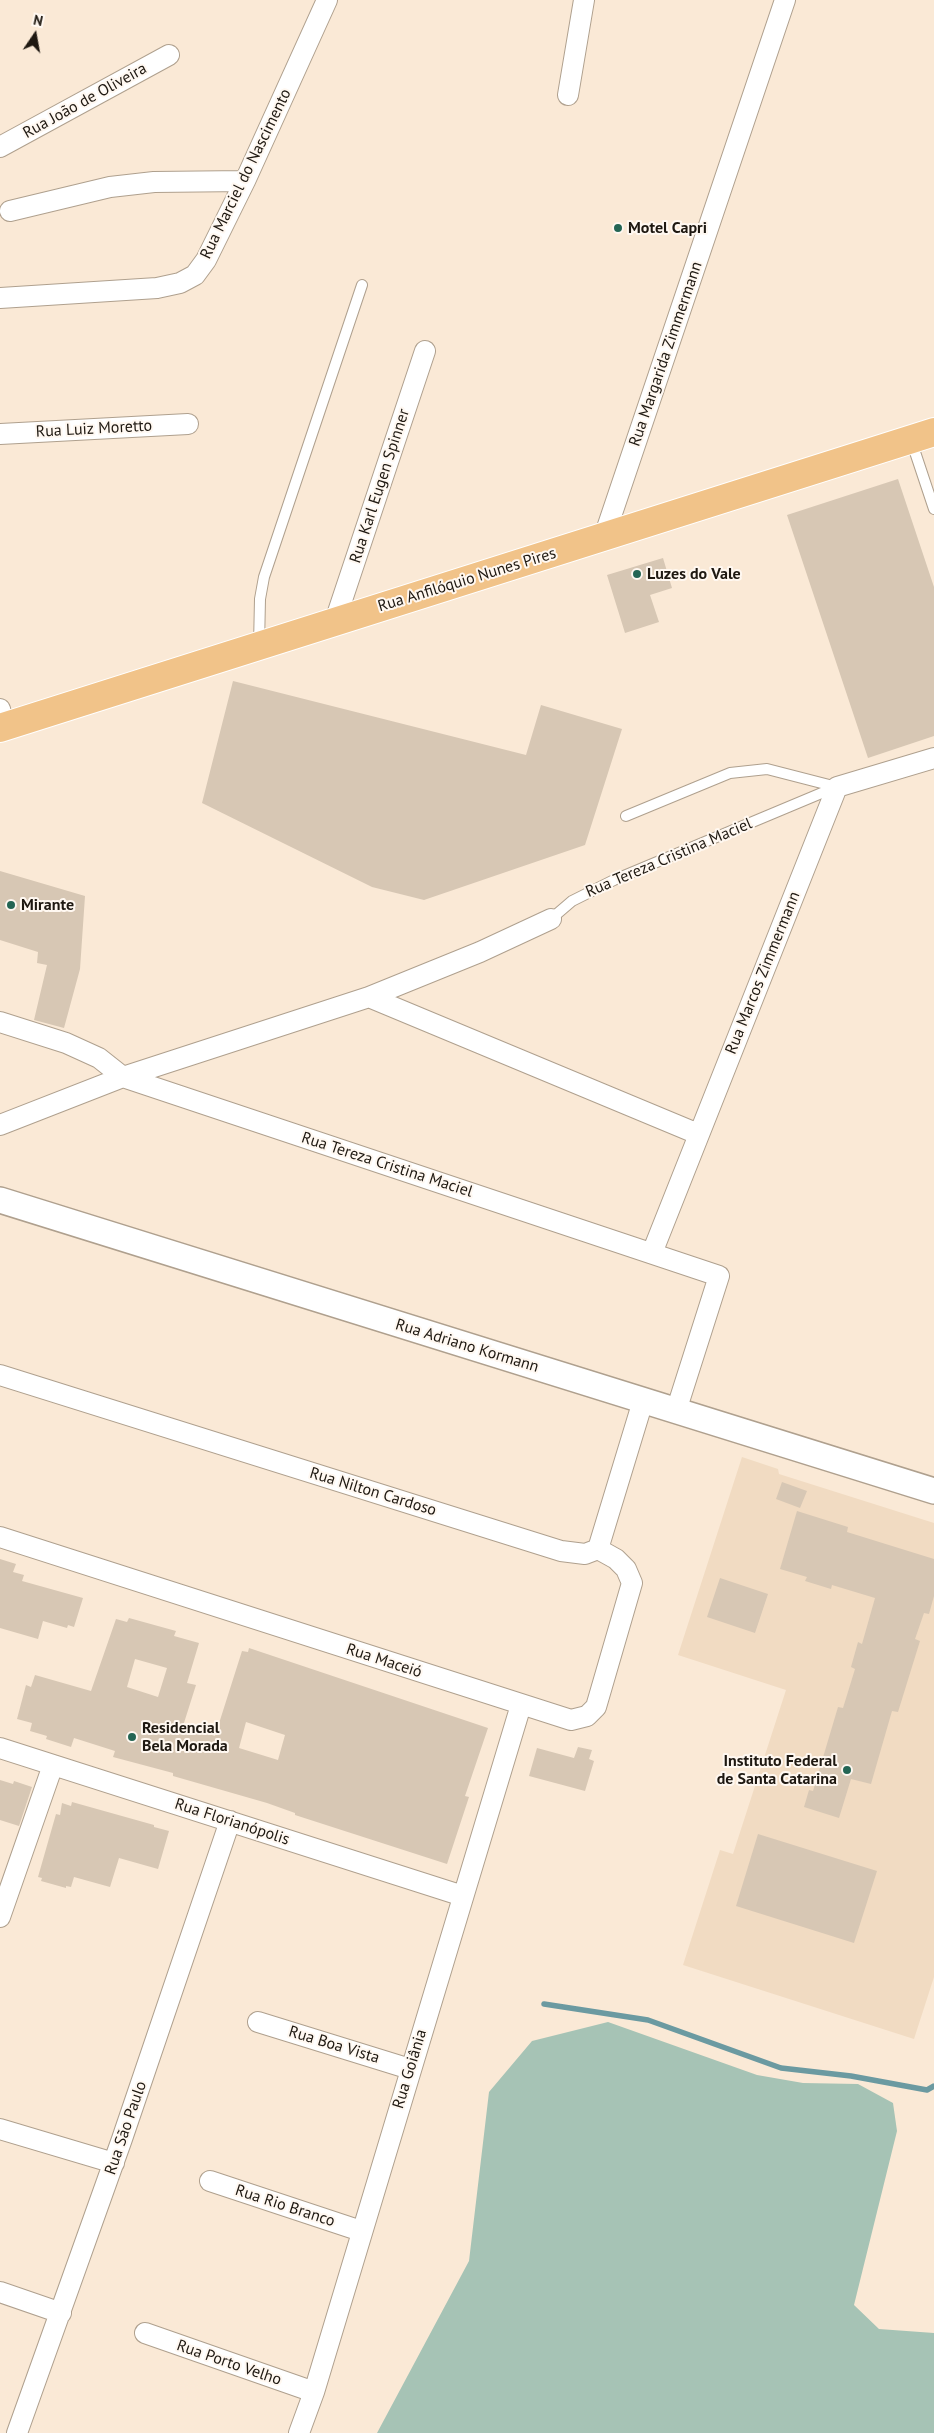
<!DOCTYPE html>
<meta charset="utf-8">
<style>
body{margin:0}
#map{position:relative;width:934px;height:2433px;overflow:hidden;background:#fae9d6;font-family:"PT Sans",sans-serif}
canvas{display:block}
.north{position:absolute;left:10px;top:10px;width:50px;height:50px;-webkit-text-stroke:4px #fff8f1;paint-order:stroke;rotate:12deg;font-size:14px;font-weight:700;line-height:20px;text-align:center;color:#1e1811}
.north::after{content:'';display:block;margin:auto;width:18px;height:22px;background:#1e1811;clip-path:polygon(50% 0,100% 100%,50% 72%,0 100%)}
</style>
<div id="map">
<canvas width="934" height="2433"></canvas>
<div class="north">N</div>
</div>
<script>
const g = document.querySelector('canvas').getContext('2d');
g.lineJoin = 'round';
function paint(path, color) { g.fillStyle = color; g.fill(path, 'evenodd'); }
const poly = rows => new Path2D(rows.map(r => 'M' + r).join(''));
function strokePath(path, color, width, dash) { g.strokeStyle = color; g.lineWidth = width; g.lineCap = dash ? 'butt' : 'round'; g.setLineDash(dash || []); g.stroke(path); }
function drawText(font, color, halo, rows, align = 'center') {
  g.font = font + ' "PT Sans",sans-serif'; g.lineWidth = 4; g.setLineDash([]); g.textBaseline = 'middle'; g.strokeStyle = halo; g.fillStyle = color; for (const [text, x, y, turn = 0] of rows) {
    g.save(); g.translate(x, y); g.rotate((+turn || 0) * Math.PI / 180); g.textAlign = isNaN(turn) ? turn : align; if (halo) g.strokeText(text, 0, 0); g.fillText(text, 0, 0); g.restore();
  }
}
paint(poly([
 [742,1457,778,1469,779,1474,934,1523,934,1977,914,2039,683,1965,720,1850,733,1854,786,1690,678,1655]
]), '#f1dbc2');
paint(poly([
 [608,2022,757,2075,803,2083,858,2084,893,2103,897,2131,854,2305,879,2329,934,2333,934,2433,377,2433,469,2261,489,2092,532,2041]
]), '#a6c3b5');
strokePath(poly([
 [544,2004,648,2020,781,2068,851,2076,927,2090,934,2086]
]), '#6b9aa1', 5.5);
paint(poly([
 [898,479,934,587,934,736,868,758,787,515],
 [663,558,672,588,650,595,659,622,625,633,607,575],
 [233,681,526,755,541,705,622,729,585,845,424,900,372,887,202,803],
 [0,871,85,896,80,969,64,1028,34,1020,47,965,37,963,38,952,0,940],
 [782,1482,807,1491,800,1508,776,1499],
 [797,1511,848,1527,847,1532,934,1559,934,1596,929,1614,924,1613,915,1639,920,1641,898,1712,892,1711,871,1784,851,1779,839,1818,804,1807,809,1790,813,1791,838,1707,843,1708,855,1669,851,1667,858,1642,862,1644,875,1598,832,1585,831,1589,805,1581,807,1577,780,1569],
 [0,1559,16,1564,13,1572,24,1575,22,1581,83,1598,74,1627,68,1625,67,1628,43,1621,38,1639,0,1628],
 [720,1578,768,1594,755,1633,707,1617],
 [129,1618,176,1631,174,1636,199,1643,187,1683,196,1685,183,1726,215,1736,242,1651,248,1652,249,1648,488,1728,465,1796,469,1797,447,1864,295,1815,295,1813,267,1803,173,1776,173,1773,113,1757,115,1751,74,1738,71,1747,46,1739,47,1736,30,1731,32,1723,17,1719,26,1685,31,1687,35,1675,91,1691,116,1619,127,1622],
 [135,1659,167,1668,158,1697,127,1687],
 [246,1722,285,1735,278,1760,239,1748],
 [578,1747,592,1750,589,1759,594,1761,585,1791,529,1776,537,1748,574,1758],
 [0,1780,13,1784,14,1781,32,1787,19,1826,0,1820],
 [72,1802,154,1825,154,1827,169,1831,158,1869,119,1858,110,1887,74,1877,71,1887,66,1886,66,1888,41,1881,42,1878,38,1877,56,1814,60,1815,62,1803,71,1806],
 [758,1834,877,1871,854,1943,736,1906]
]), '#d7c7b4');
const service = poly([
 [911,440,934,509],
 [259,645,260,599,264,577,362,285],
 [626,816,730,773,767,769,837,787],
 [551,919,572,901,614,880,836,787]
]);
const minor = poly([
 [568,95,584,0],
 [0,147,169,55],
 [10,211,110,187,154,182,245,181],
 [0,298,157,288,180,283,195,275,206,260,245,181,327,0],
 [0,434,188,424],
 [604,537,785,0],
 [335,621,425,351],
 [0,709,4,726],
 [369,997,698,1134],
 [0,1022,66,1043,99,1058,123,1077,719,1276,676,1411],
 [0,1125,123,1077,369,997,480,952,551,919],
 [652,1253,837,787,934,758],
 [0,1375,561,1551,585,1554,598,1549],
 [0,1537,571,1720,587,1716,596,1707,632,1583,626,1569,616,1559,598,1549],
 [598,1549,643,1401],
 [0,1748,463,1896],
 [0,1917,53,1765],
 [258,2022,410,2069],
 [0,2129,114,2163],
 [210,2181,361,2231],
 [0,2292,61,2313],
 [145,2333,314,2392],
 [17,2433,122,2139,230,1821],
 [299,2433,314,2392,521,1705]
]);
const tertiary = poly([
 [0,1200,934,1491]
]);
const primary = poly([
 [0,728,934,432]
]);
strokePath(service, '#afa08e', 12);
strokePath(minor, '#afa08e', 22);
strokePath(tertiary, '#afa08e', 28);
strokePath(primary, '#fff', 30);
strokePath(service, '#fff', 10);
strokePath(minor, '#fff', 20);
strokePath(tertiary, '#fff', 25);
strokePath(primary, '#f1c389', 28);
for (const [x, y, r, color] of [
 [618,228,5,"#246554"],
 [637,574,5,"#246554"],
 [11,905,5,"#246554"],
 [132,1737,5,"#246554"],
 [847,1770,5,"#246554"]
]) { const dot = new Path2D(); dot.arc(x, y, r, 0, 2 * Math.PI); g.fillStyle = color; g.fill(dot); strokePath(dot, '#fff8f1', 2); }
drawText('16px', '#1e1811', '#fff8f1', [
 ["Rua João de Oliveira",85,101,-29],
 ["Rua Marciel do Nascimento",246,174,-64],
 ["Rua Margarida Zimmermann",666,354,-71],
 ["Rua Luiz Moretto",94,429,-3],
 ["Rua Karl Eugen Spinner",380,486,-72],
 ["Rua Anfilóquio Nunes Pires",467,580,-17],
 ["Rua Tereza Cristina Maciel",669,858,-23],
 ["Rua Marcos Zimmermann",763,973,-68],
 ["Rua Tereza Cristina Maciel",387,1165,18],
 ["Rua Adriano Kormann",467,1346,17],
 ["Rua Nilton Cardoso",373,1492,17],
 ["Rua Maceió",384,1661,18],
 ["Rua Florianópolis",232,1822,18],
 ["Rua Boa Vista",334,2045,17],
 ["Rua Goiânia",410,2069,-73],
 ["Rua São Paulo",126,2128,-71],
 ["Rua Rio Branco",285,2206,18],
 ["Rua Porto Velho",229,2363,19]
]);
drawText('bold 16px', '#1e1811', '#fff8f1', [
 ["Motel Capri",628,228],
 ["Luzes do Vale",647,574],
 ["Mirante",21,905],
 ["Residencial",142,1728],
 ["Bela Morada",142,1746],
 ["Instituto Federal",837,1761,"right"],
 ["de Santa Catarina",837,1779,"right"]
], 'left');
</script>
